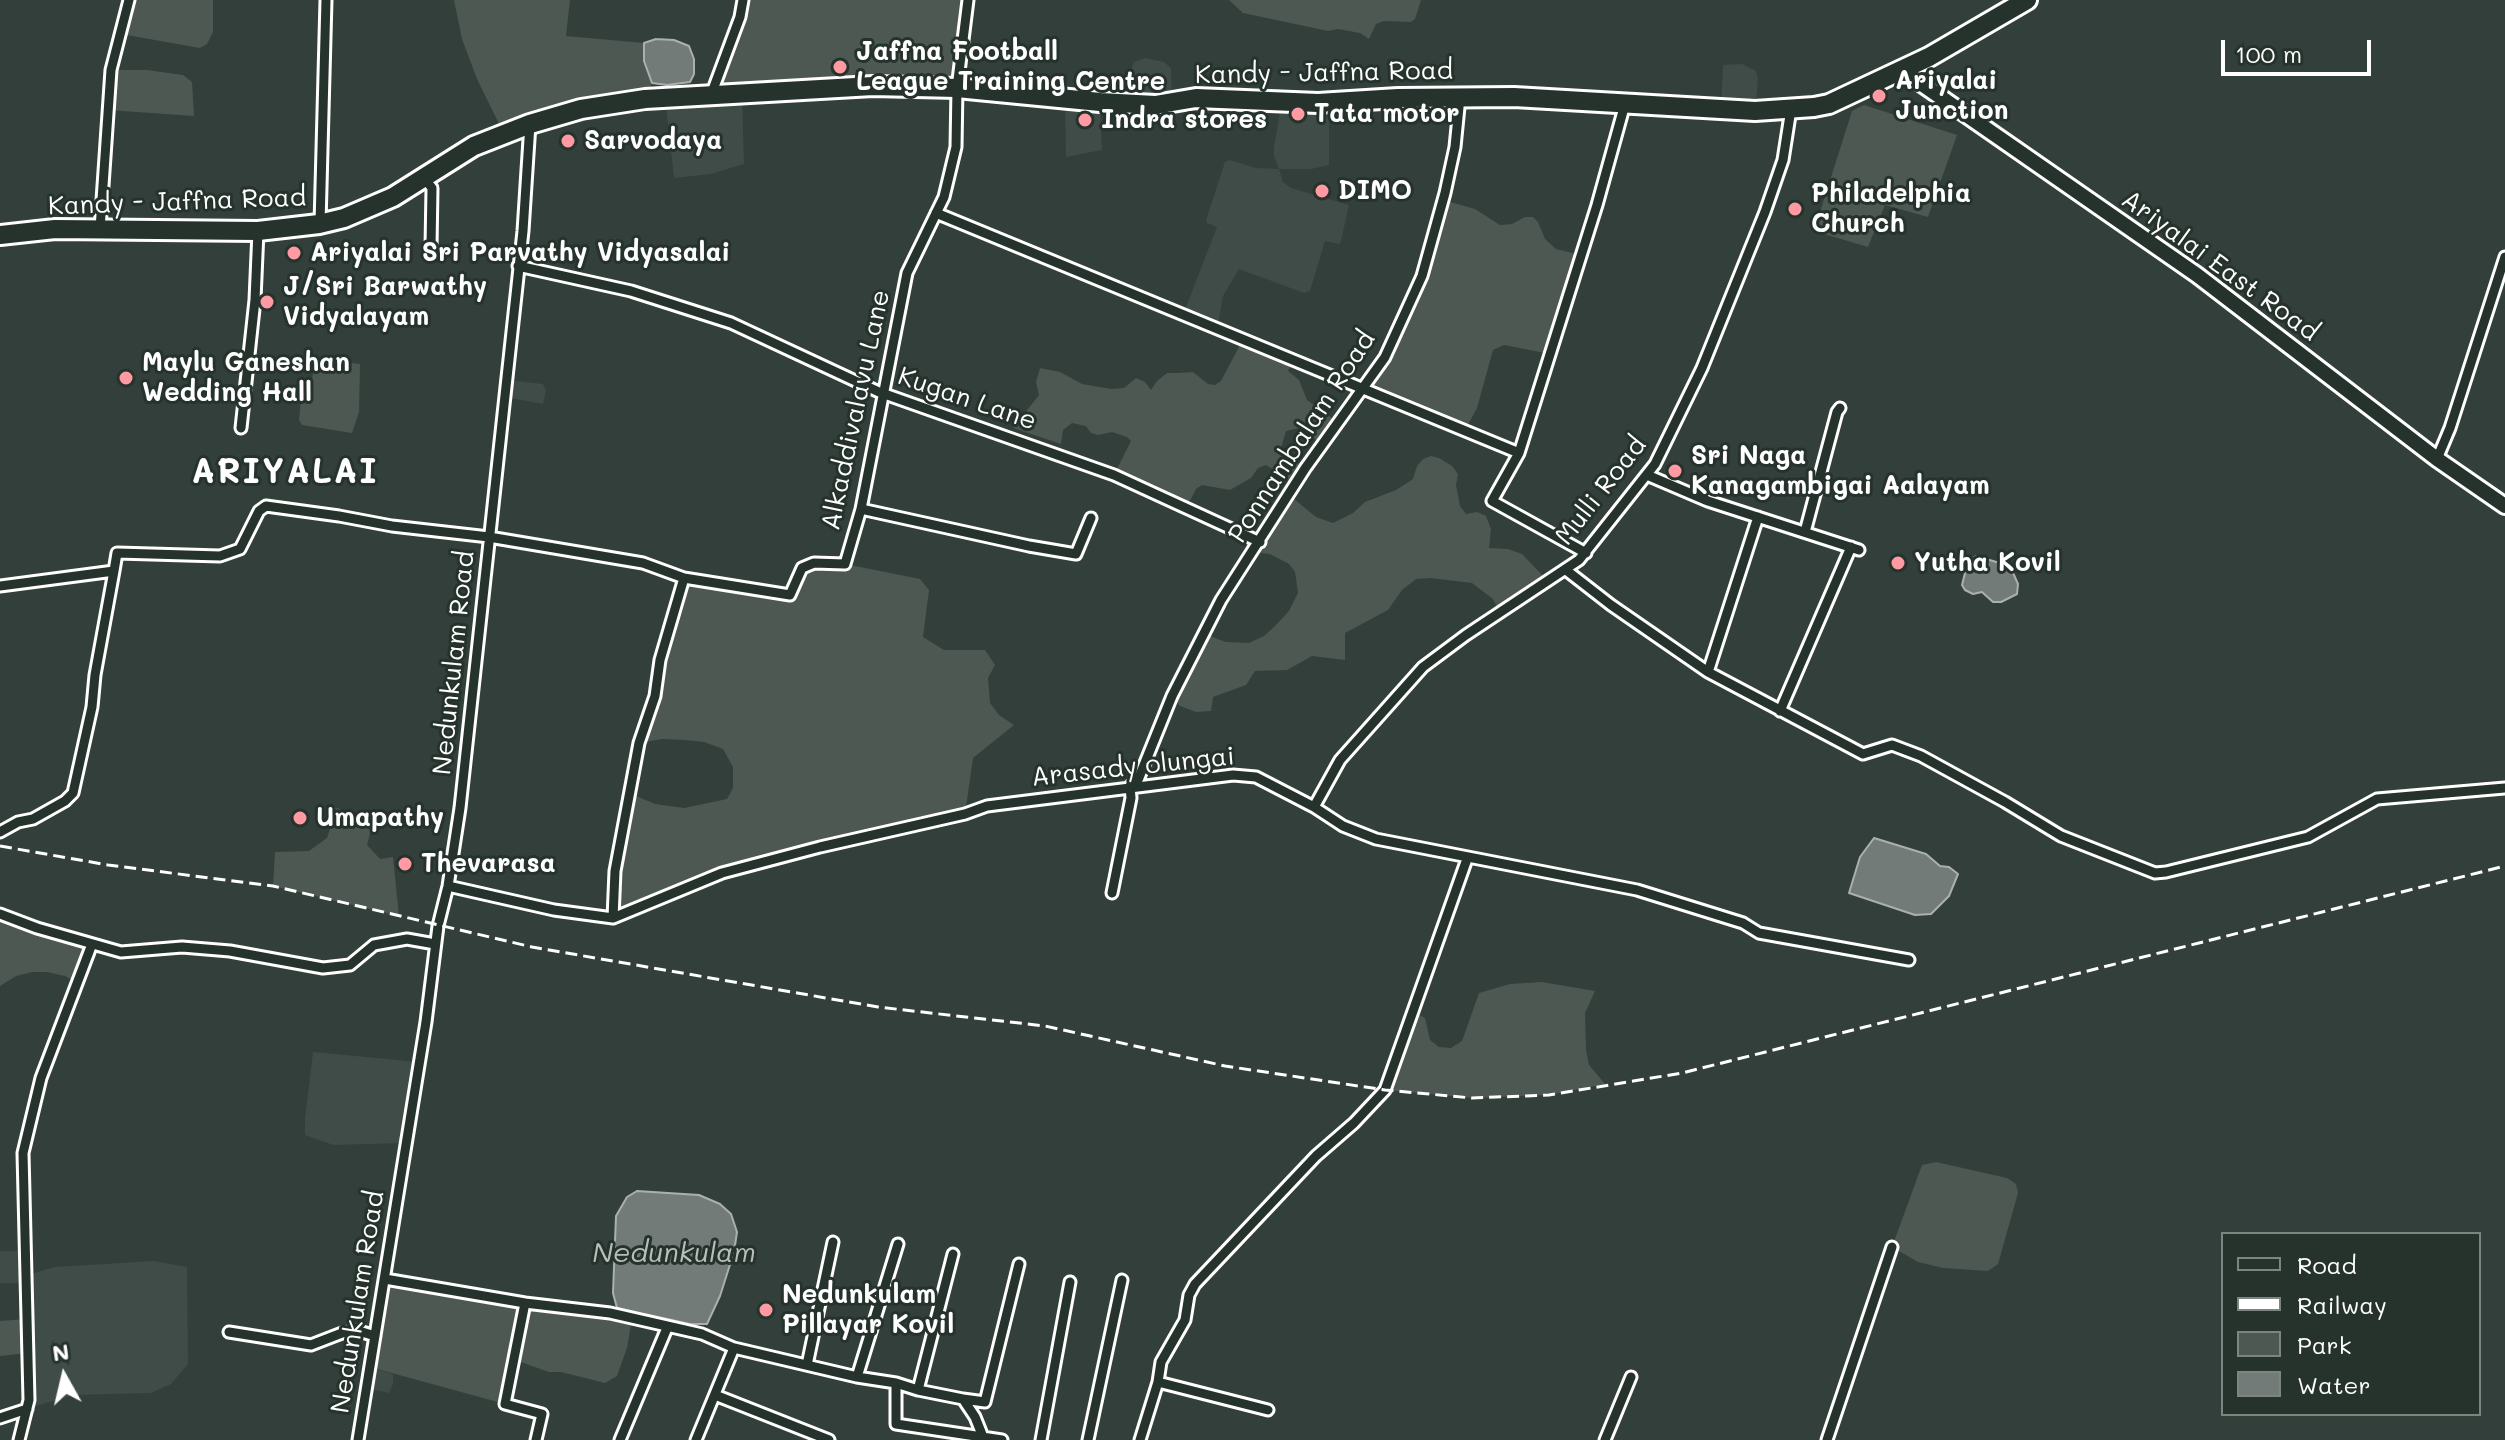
<!DOCTYPE html>
<style>
body{margin:0}
#map{position:relative;width:2505px;height:1440px;overflow:hidden;background:#333f3a;font-family:Mali,sans-serif}
canvas{display:block}
.legend{position:absolute;left:2221px;top:1232px;width:260px;height:184px;box-sizing:border-box;background:#26332d;border:2px solid #7d8581;margin:0;padding:10px 14px;list-style:none;font-size:24px;color:#fff}
.legend li{display:flex;align-items:center;gap:16px;height:40px}
.legend b{width:40px;border:2px solid #7d8581}
.north{position:absolute;left:24px;top:1336px;width:80px;height:80px;-webkit-text-stroke:6px #26332d;paint-order:stroke;rotate:352deg;font-size:22px;font-weight:700;line-height:32px;text-align:center;color:#fff}
.north::after{content:'';display:block;margin:auto;width:28px;height:36px;background:#fff;clip-path:polygon(50% 0,100% 100%,50% 72%,0 100%)}
.scale{position:absolute;left:2221px;top:40px;width:150px;height:36px;box-sizing:border-box;border:4px solid #fff;border-top:0;padding-left:10px;font-size:24px;line-height:28px;white-space:nowrap;color:#fff;-webkit-text-stroke:6px #26332d;paint-order:stroke}
</style>
<div id="map">
<canvas width="2505" height="1440"></canvas>
<ul class="legend">
<li><b style="height:10px;background:#26332d"></b>Road</li>
<li><b style="height:10px;background:#fff"></b>Railway</li>
<li><b style="height:22px;background:#4d5853"></b>Park</li>
<li><b style="height:22px;background:#737b78"></b>Water</li>
</ul>
<div class="north">N</div>
<div class="scale">100 m</div>
</div>
<script>
const g = document.querySelector('canvas').getContext('2d');
g.lineJoin = 'round';
function paint(path, color) { g.fillStyle = color; g.fill(path, 'evenodd'); }
const poly = rows => new Path2D(rows.map(r => 'M' + r).join(''));
function strokePath(path, color, width, dash) { g.strokeStyle = color; g.lineWidth = width; g.lineCap = dash ? 'butt' : 'round'; g.setLineDash(dash || []); g.stroke(path); }
function drawText(font, color, halo, rows, align = 'center') {
  g.font = font + ' Mali,sans-serif'; g.lineWidth = 6; g.setLineDash([]); g.textBaseline = 'middle'; g.strokeStyle = halo; g.fillStyle = color; for (const [text, x, y, turn = 0] of rows) {
    g.save(); g.translate(x, y); g.rotate((+turn || 0) * Math.PI / 180); g.textAlign = isNaN(turn) ? turn : align; if (halo) g.strokeText(text, 0, 0); g.fillText(text, 0, 0); g.restore();
  }
}
paint(poly([
 [1145,58,1164,62,1171,68,1172,102,1127,100,1128,77,1134,62],
 [1742,64,1756,71,1758,80,1755,111,1721,109,1723,65],
 [742,95,744,164,711,174,674,178,665,98],
 [1065,98,1100,102,1102,150,1066,157],
 [1282,101,1329,102,1329,165,1311,169,1279,169,1283,182,1291,188,1349,205,1341,241,1339,244,1325,241,1310,291,1304,293,1239,269,1223,296,1217,330,1183,315,1217,227,1207,223,1206,220,1225,162,1230,160,1256,168,1279,169,1274,156,1274,147],
 [507,380,543,384,546,391,543,404,505,397],
 [313,1052,419,1062,405,1143,333,1145,305,1135,305,1119],
 [0,1251,24,1251,26,1283,0,1283],
 [154,1261,187,1267,188,1364,171,1384,151,1393,74,1395,32,1407,31,1274,55,1267],
 [370,1367,393,1374,393,1384,389,1393,366,1388]
]), '#404c47');
paint(poly([
 [129,0,213,0,213,32,207,44,200,48,121,34],
 [454,0,570,0,566,36,644,43,644,61,652,83,645,99,504,134,477,79,462,39],
 [743,0,968,0,957,88,710,96],
 [1229,0,1421,0,1415,19,1411,22,1384,21,1376,24,1369,39,1360,33,1338,29,1328,31,1243,13],
 [111,70,147,70,183,75,192,82,194,116,108,110],
 [1864,105,1957,135,1928,217,1885,205,1868,247,1814,231,1852,111],
 [1443,200,1475,209,1500,225,1512,224,1525,217,1533,217,1538,222,1545,239,1556,249,1581,255,1550,354,1504,345,1493,350,1477,408,1465,430,1363,387,1385,357,1422,276],
 [1243,339,1294,359,1288,371,1299,380,1307,400,1337,422,1322,444,1299,428,1286,431,1281,448,1289,458,1306,467,1294,486,1282,475,1266,465,1258,468,1251,478,1230,490,1202,485,1196,489,1186,508,1114,475,1131,441,1127,437,1112,432,1098,435,1091,433,1086,426,1072,423,1063,430,1061,444,1013,428,1039,395,1036,382,1040,368,1060,372,1082,384,1111,389,1124,388,1136,378,1145,382,1151,390,1157,381,1167,373,1179,373,1193,372,1208,384,1215,385,1221,381],
 [315,359,360,364,359,412,352,433,302,425,299,420,301,400,308,399,310,394],
 [1431,456,1439,458,1452,466,1458,474,1456,485,1460,506,1466,514,1477,512,1486,516,1491,529,1489,548,1508,549,1522,554,1548,581,1500,613,1493,599,1472,583,1431,578,1416,579,1402,590,1388,610,1345,633,1345,660,1312,656,1287,670,1255,671,1246,685,1213,697,1211,711,1196,712,1180,706,1172,696,1207,629,1212,637,1226,642,1249,643,1264,636,1275,626,1289,611,1298,593,1295,572,1289,564,1270,554,1253,552,1289,495,1316,517,1333,523,1353,513,1365,502,1396,490,1413,479,1417,466,1423,459],
 [845,564,920,579,929,590,923,637,944,650,985,650,995,665,988,678,990,703,999,715,1014,725,973,758,965,814,722,873,613,918,629,793,655,804,684,808,727,799,733,788,733,767,723,749,704,742,685,740,662,739,639,743,684,578,789,594,802,568],
 [328,805,373,821,367,845,380,859,393,857,399,916,273,886,275,852,309,851,327,838,331,826],
 [0,914,92,944,78,983,65,976,47,972,32,972,16,976,0,986],
 [1542,982,1595,991,1585,1013,1586,1050,1589,1065,1605,1084,1549,1095,1473,1098,1385,1090,1413,1012,1425,1018,1430,1040,1439,1047,1451,1048,1462,1041,1479,993,1510,984],
 [1936,1162,2007,1178,2016,1184,2018,1193,1998,1264,1988,1271,1943,1268,1918,1262,1892,1247,1922,1165],
 [385,1279,632,1319,627,1348,617,1376,605,1383,561,1372,549,1372,515,1360,505,1404,370,1367],
 [26,1319,27,1353,0,1356,0,1321]
]), '#4d5853');
const water = poly([
 [656,39,674,40,689,46,694,59,694,74,690,82,667,85,652,83,644,61,644,43,656,39],
 [1976,556,2010,566,2018,584,2017,594,2001,602,1993,602,1982,592,1973,594,1965,590,1962,585,1965,573,1971,559,1976,556],
 [1874,838,1926,854,1940,866,1949,867,1958,874,1949,896,1931,914,1915,915,1849,893,1860,857,1874,838],
 [637,1191,699,1195,720,1204,731,1214,737,1232,734,1252,720,1296,707,1324,690,1324,617,1308,613,1293,616,1216,627,1197,637,1191]
]);
paint(water, '#737b78');
strokePath(water, '#abb0ae', 2);
const street = poly([
 [711,95,740,17,743,0],
 [424,178,432,188,431,247],
 [936,213,1519,453,1492,501,1586,553],
 [320,224,326,0],
 [100,229,111,70,129,0],
 [518,266,631,291,731,323,879,392,1114,475,1260,542],
 [241,428,255,300,258,231],
 [1519,453,1597,205,1625,104],
 [2437,459,2450,428,2505,257],
 [1647,475,1708,501,1859,550],
 [861,509,1029,546,1076,554,1091,518],
 [1805,532,1837,412,1840,408],
 [1566,570,1611,605,1708,672,1863,754,1892,745,1921,756,2005,802,2061,836,2155,873,2166,872,2308,837,2377,799,2505,788],
 [0,586,114,571,117,553,220,556,240,549,259,511,266,506,339,516,392,526,489,537,643,563,684,578,790,595,802,568,814,563,845,564,861,509,907,273,944,197,956,147,957,88,968,0],
 [1708,672,1758,517],
 [1780,711,1851,547],
 [1136,785,1172,696,1221,600,1306,467,1385,357,1422,276,1445,193,1455,147,1460,97],
 [1314,807,1340,760,1423,667,1466,635,1579,560,1655,464,1702,368,1765,212,1783,160,1791,109],
 [0,832,18,822,33,819,65,801,73,793,92,707,95,675,114,571],
 [448,886,554,910,613,918,722,873,820,847,965,814,987,806,1233,775,1256,777,1314,807,1343,826,1376,839,1637,890,1743,923,1759,933,1909,960],
 [1112,893,1131,798,1130,786],
 [0,914,37,928,121,952,182,947,230,951,323,968,350,965,374,945,407,939,435,944],
 [613,918,615,871,639,743,655,696,660,660,684,578],
 [385,1279,525,1303,610,1313,702,1334,734,1348,857,1377,896,1383,896,1424,1002,1440],
 [525,1303,505,1404,542,1414,536,1440],
 [229,1332,311,1345,342,1333,359,1331,375,1336],
 [807,1365,833,1242],
 [857,1377,898,1244],
 [896,1383,918,1390,953,1254],
 [918,1390,963,1399,975,1417,983,1437],
 [715,1395,829,1440],
 [963,1399,985,1402,1019,1264],
 [1268,1410,1158,1382,1161,1362,1185,1320,1189,1295,1195,1284,1316,1156,1354,1123,1385,1090,1467,859],
 [0,1418,27,1409],
 [19,1440,29,1400,23,1153,41,1078,92,944],
 [358,1440,426,1022,438,926,448,886,460,808,523,231,530,124],
 [620,1440,667,1328],
 [696,1440,734,1348],
 [1041,1440,1070,1282],
 [1088,1440,1122,1280],
 [1140,1440,1158,1382],
 [1605,1440,1631,1377],
 [1827,1440,1892,1247]
]);
const secondary = poly([
 [1903,71,2197,275,2437,459,2505,506]
]);
const highway = poly([
 [0,235,55,229,258,231,319,224,344,218,393,197,474,146,530,124,581,109,645,99,873,86,957,88,1100,102,1155,105,1196,98,1318,103,1398,98,1514,97,1755,111,1814,107,1829,104,1929,57,2027,0]
]);
strokePath(street, '#fff', 15);
strokePath(secondary, '#fff', 20);
strokePath(highway, '#fff', 24);
strokePath(street, '#26332d', 9);
strokePath(secondary, '#26332d', 14);
strokePath(highway, '#26332d', 18);
strokePath(poly([
 [0,846,108,865,273,886,532,947,878,1007,1045,1026,1225,1066,1385,1090,1472,1098,1549,1095,1682,1073,2505,866]
]), '#fff', 3, [12, 6]);
for (const [x, y, r, color] of [
 [840,67,8,"#ff9aa2"],
 [1879,96,8,"#ff9aa2"],
 [1298,114,8,"#ff9aa2"],
 [1085,120,8,"#ff9aa2"],
 [568,141,8,"#ff9aa2"],
 [1322,191,8,"#ff9aa2"],
 [1795,209,8,"#ff9aa2"],
 [294,253,8,"#ff9aa2"],
 [267,302,8,"#ff9aa2"],
 [126,378,8,"#ff9aa2"],
 [1675,471,8,"#ff9aa2"],
 [1898,563,8,"#ff9aa2"],
 [300,818,8,"#ff9aa2"],
 [405,864,8,"#ff9aa2"],
 [766,1310,8,"#ff9aa2"]
]) { const dot = new Path2D(); dot.arc(x, y, r, 0, 2 * Math.PI); g.fillStyle = color; g.fill(dot); strokePath(dot, '#26332d', 3); }
drawText('bold 26px', '#fff', '#26332d', [
 ["Jaffna Football",856,52],
 ["League Training Centre",856,82],
 ["Ariyalai",1895,81],
 ["Junction",1895,111],
 ["Tata motor",1314,114],
 ["Indra stores",1101,120],
 ["Sarvodaya",584,141],
 ["DIMO",1338,191],
 ["Philadelphia",1811,194],
 ["Church",1811,224],
 ["Ariyalai Sri Parvathy Vidyasalai",310,253],
 ["J/Sri Barwathy",283,287],
 ["Vidyalayam",283,317],
 ["Maylu Ganeshan",142,363],
 ["Wedding Hall",142,393],
 ["Sri Naga",1691,456],
 ["Kanagambigai Aalayam",1691,486],
 ["Yutha Kovil",1914,563],
 ["Umapathy",316,818],
 ["Thevarasa",421,864],
 ["Nedunkulam",782,1295],
 ["Pillayar Kovil",782,1325]
], 'left');
drawText('26px', '#fff', '#26332d', [
 ["Kandy - Jaffna Road",1324,73,-1],
 ["Kandy - Jaffna Road",177,202,-2],
 ["Ariyalai East Road",2220,266,36],
 ["Kugan Lane",967,399,19],
 ["Alkaddivalavu Lane",856,410,-78],
 ["Ponnambalam Road",1302,437,-57],
 ["Mulli Road",1601,491,-52],
 ["Nedunkulam Road",454,663,-84],
 ["Arasady olungai",1133,767,-6],
 ["Nedunkulam Road",358,1302,-81]
]);
drawText('italic 28px', '#b9bdbc', '#26332d', [
 ["Nedunkulam",674,1253]
]);
g.letterSpacing = '2px';
drawText('bold 34px', '#fff', '#26332d', [
 ["ARIYALAI",285,473]
]);
g.letterSpacing = '0px';
</script>
